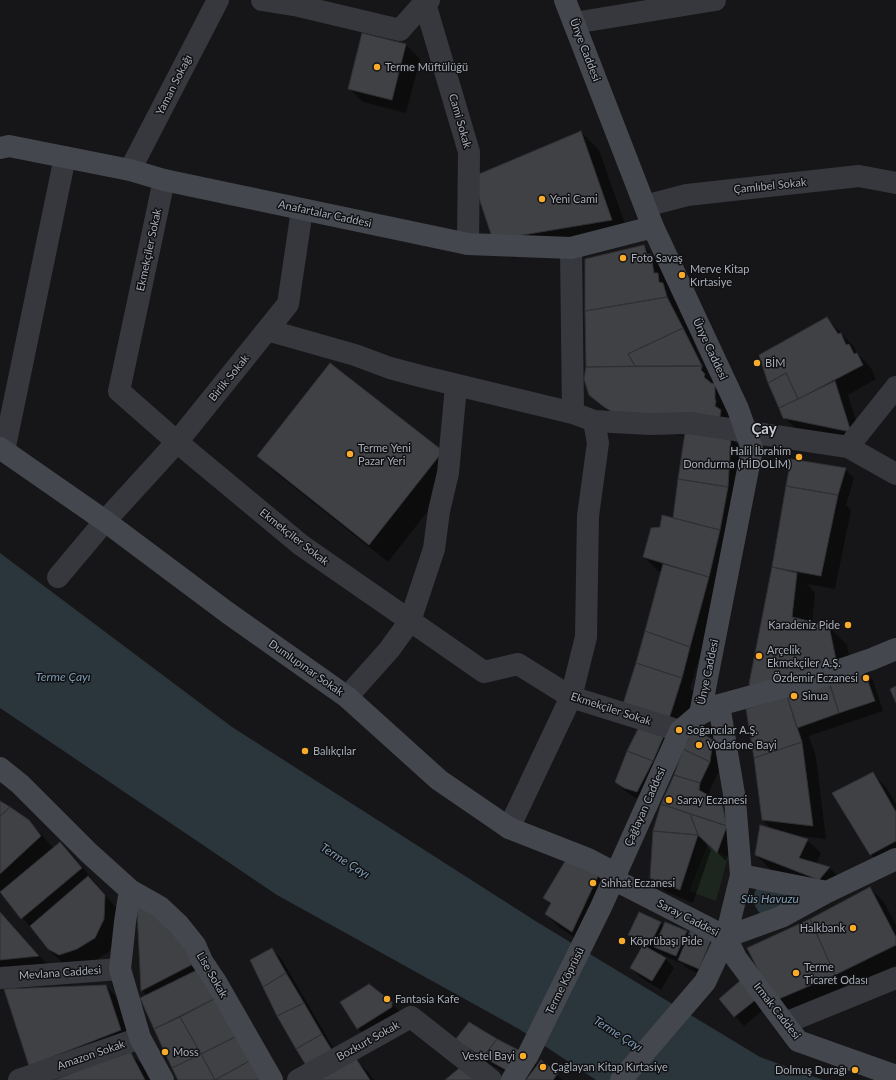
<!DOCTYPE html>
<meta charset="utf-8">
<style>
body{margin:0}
canvas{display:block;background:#161618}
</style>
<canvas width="896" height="1080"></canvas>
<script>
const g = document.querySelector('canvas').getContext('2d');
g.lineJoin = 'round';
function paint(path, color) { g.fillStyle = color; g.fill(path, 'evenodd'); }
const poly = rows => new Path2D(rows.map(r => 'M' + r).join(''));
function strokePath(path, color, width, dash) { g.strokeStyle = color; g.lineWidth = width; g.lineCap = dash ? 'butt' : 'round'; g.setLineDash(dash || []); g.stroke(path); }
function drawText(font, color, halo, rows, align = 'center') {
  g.font = font + ' Lato,sans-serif'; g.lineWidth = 3; g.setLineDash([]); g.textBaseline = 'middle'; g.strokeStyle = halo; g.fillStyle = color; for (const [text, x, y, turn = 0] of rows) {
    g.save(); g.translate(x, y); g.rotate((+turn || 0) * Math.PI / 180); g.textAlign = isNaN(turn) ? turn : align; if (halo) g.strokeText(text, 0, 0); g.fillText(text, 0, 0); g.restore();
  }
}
paint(poly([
 [707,846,728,857,716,901,689,891]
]), '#1d261e');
paint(poly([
 [0,553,232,727,537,922,760,1057,823,1080,596,1080,519,1029,277,895,0,708],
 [758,886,786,894,787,900,786,905,762,915,758,911,753,902,755,891]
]), '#2b353c');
paint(poly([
 [363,34,406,45,420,59,406,113,363,102,349,88],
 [581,132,599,150,630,238,512,258,493,240],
 [644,246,665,269,667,283,672,288,676,297,680,312,696,342,694,343,709,375,719,385,733,404,733,440,745,452,704,660,699,659,690,688,695,693,683,732,638,717,662,572,658,571,644,557,661,528,673,519,686,436,635,432,609,413,590,394,585,379,587,367],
 [827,318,855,348,856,352,871,368,876,379,848,395,864,446,798,431,784,417],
 [442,452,460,470,388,562,277,474,258,456],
 [791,460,845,469,854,478,846,505,851,510,835,589,807,584,815,593,812,623,829,627,847,645,853,675,864,671,873,680,883,711,809,736,816,757,826,839,800,836,800,838,807,840,821,853,816,864,830,868,843,882,833,893,770,869,756,855,772,830,763,820,773,567],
 [665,734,674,743,646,801,634,797,625,791,616,782],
 [712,741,722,750,719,771,709,792,709,797,721,804,731,814,735,835,726,861,708,844,705,844,711,850,693,903,665,891,651,877,654,831,662,804,684,749],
 [872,774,886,787,896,804,896,862,885,868,871,855,833,793],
 [0,803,28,821,42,835,54,849,60,844,74,857,118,910,118,933,109,952,91,963,63,963,48,949,35,932,0,893],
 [568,859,598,877,611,891,586,945,560,928,546,914,551,905,544,898],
 [870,888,884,902,896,925,896,965,849,989,788,1014,775,1000,810,919],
 [0,912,56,974,0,980],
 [660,923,664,926,686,932,689,935,710,941,720,950,708,977,688,969,683,964,664,956,660,952,659,955,665,958,674,968,661,990,640,977,631,968,644,946,639,944,630,934],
 [188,944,265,1080,180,1080,155,1029,147,996,142,990],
 [271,949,281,958,341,1061,317,1076],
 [742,980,766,1007,744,1026,720,999],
 [106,986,124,1004,129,1052,143,1066,150,1080,45,1080,30,1065],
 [391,1002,400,1012,367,1037,358,1028],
 [469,1024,528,1056,538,1066,541,1062,563,1080,528,1080,534,1072,532,1071,525,1080,518,1080,465,1049],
 [355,1058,368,1072,374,1080,319,1080]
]), '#0007');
const building = poly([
 [362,33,406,44,392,100,348,89,362,33],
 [581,131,612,220,493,240,472,177,581,131],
 [644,245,647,254,651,254,654,273,658,273,659,282,663,283,667,297,585,311,585,259,644,245],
 [667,297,683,328,628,354,635,366,586,367,585,311,667,297],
 [827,317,838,334,841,333,846,345,849,344,854,354,857,353,863,365,798,399,786,373,768,383,759,355,827,317],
 [683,328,702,366,635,366,628,354,683,328],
 [330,363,443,451,369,545,257,456,330,363],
 [702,366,701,370,705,374,704,377,711,383,715,384,715,399,716,401,715,406,721,410,719,422,616,414,604,407,589,395,584,379,586,367,702,366],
 [786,373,798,399,779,408,768,383,786,373],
 [835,381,851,432,783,418,779,408,835,381],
 [685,433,731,437,728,487,678,479,685,433],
 [791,459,846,468,838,495,786,486,791,459],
 [678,479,728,487,720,530,673,518,678,479],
 [786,486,838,495,821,576,772,567,786,486],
 [662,515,720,530,709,577,643,557,651,528,660,527,662,515],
 [663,564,709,577,690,647,645,631,663,564],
 [772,567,797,573,792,617,829,626,837,664,752,687,749,684,772,567],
 [645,631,690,647,682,678,636,663,645,631],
 [636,663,682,678,669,719,623,704,636,663],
 [864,670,875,701,839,713,829,682,864,670],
 [829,682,839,713,797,728,787,696,829,682],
 [896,686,896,703,890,689,896,686],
 [787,696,802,742,754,758,746,709,787,696],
 [641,723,665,733,653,761,627,751,641,723],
 [694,729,713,740,710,762,683,749,694,729],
 [802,742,813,826,762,820,754,758,802,742],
 [683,749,710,762,700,783,674,775,683,749],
 [627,751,653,761,637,792,624,788,615,782,627,751],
 [873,772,896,812,896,841,870,855,832,793,873,772],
 [674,775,700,783,699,790,722,803,727,826,661,804,674,775],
 [0,801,10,807,0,816,0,801],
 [661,804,690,814,698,835,653,831,661,804],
 [10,807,29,820,41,836,0,874,0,816,10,807],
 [690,814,727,826,717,853,698,835,690,814],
 [760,825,808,839,799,858,830,867,819,880,755,855,760,825],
 [653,831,698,835,680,890,650,878,653,831],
 [60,842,82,868,21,919,0,892,60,842],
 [567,858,598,876,572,932,545,914,551,903,543,898,567,858],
 [88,876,105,895,104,919,95,938,77,949,59,955,48,949,30,926,88,876],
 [870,887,896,937,896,945,835,975,810,919,870,887],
 [141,902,189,948,197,962,141,991,137,909,141,902],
 [0,912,39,956,0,960,0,912],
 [639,912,661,922,650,945,628,935,639,912],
 [810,919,835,975,774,1001,747,948,810,919],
 [665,922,687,931,676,956,654,947,665,922],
 [690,931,711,940,699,969,678,960,690,931],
 [643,945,666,958,652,981,630,968,643,945],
 [272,948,286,973,263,987,250,960,272,948],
 [197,970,216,998,154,1029,140,998,197,970],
 [286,973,304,1003,277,1016,263,987,286,973],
 [742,979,758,998,734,1017,719,999,742,979],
 [369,984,392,1002,392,1007,357,1029,340,1002,369,984],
 [106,985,121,1030,29,1066,4,989,106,985],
 [216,998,237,1036,201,1054,180,1017,216,998],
 [304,1003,322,1034,296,1049,277,1016,304,1003],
 [180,1017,201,1054,172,1068,154,1029,180,1017],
 [469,1022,497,1039,483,1057,455,1040,469,1022],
 [322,1034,333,1052,307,1067,296,1049,322,1034],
 [237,1036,251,1060,215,1080,201,1054,237,1036],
 [497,1039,528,1055,513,1074,483,1057,497,1039],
 [130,1051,145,1080,54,1080,130,1051],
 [201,1054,215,1080,178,1080,172,1068,201,1054],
 [355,1057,370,1080,317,1080,355,1057],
 [251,1060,262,1080,215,1080,251,1060],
 [541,1060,558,1073,553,1080,526,1080,541,1060],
 [463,1065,480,1080,445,1080,463,1065]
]);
paint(building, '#404145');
strokePath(building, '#2f3034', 1);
strokePath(poly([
 [262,0,299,6,400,30,425,2,429,0],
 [424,0,469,152,468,244],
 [574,23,715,0],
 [130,170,218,0],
 [164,180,119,391,177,442,301,545,484,672,518,664,571,697,680,731],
 [645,206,687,195,859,176,896,183],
 [571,248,573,413],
 [267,330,355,355,390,368,424,377,573,413,594,421,651,424,689,423,848,447,896,474],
 [848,447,896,387],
 [4,451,65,157],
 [58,577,105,521,177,442,288,304,302,210],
 [347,697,389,650,410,621,434,549,439,511,448,473,456,386],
 [509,828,571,697,586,637,588,516,598,443,594,421],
 [0,978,120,969],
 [785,1023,896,978],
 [19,1080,140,1038],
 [298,1080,411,1017,491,1080]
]), '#36383d', 22);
strokePath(poly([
 [565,0,653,227,738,409,752,449,700,714],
 [0,148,9,146,130,170,164,180,468,244,571,248,653,227],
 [0,448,105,521,228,613,347,697,439,780,509,828,588,859,609,870,613,879],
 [0,768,20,784,89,853,130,890,160,907,179,925,195,945,202,961,216,982,272,1080],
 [741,875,827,892],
 [613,879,726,937,781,917,827,892,896,859],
 [130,890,125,922,120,969,140,1038,163,1080],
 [726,937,736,958,798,1041,896,1076],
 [512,1080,528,1055,601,907,680,731,700,714,719,705,814,679,872,659,896,649],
 [621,1080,705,982,726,937,741,875,735,800,719,705]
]), '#44474d', 22);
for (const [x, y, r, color] of [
 [377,67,4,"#f9ac2c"],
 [542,199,4,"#f9ac2c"],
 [623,258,4,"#f9ac2c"],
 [682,275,4,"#f9ac2c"],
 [757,363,4,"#f9ac2c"],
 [350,454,4,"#f9ac2c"],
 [799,457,4,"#f9ac2c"],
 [848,625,4,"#f9ac2c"],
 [759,656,4,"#f9ac2c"],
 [866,678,4,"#f9ac2c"],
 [794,696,4,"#f9ac2c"],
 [679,730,4,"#f9ac2c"],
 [699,745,4,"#f9ac2c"],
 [305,751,4,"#f9ac2c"],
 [669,800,4,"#f9ac2c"],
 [593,883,4,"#f9ac2c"],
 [853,928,4,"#f9ac2c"],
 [622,941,4,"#f9ac2c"],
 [796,973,4,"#f9ac2c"],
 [387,999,4,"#f9ac2c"],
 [165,1052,4,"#f9ac2c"],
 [523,1056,4,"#f9ac2c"],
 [543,1067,4,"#f9ac2c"],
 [855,1070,4,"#f9ac2c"]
]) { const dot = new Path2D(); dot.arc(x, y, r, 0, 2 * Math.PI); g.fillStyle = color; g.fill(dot); strokePath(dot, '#111113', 1.5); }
drawText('11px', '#a7adb8', '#111113', [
 ["Ünye Caddesi",585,50,69],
 ["Yaman Sokağı",174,85,-63],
 ["Cami Sokak",460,121,74],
 ["Çamlıbel Sokak",770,186,-6],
 ["Anafartalar Caddesi",325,214,12],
 ["Ekmekçiler Sokak",149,250,-78],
 ["Ünye Caddesi",710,349,65],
 ["Birlik Sokak",229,378,-51],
 ["Ekmekçiler Sokak",294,537,38],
 ["Dumlupınar Sokak",306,668,35],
 ["Ünye Caddesi",708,672,-78],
 ["Ekmekçiler Sokak",611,709,18],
 ["Çağlayan Caddesi",645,807,-66],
 ["Saray Caddesi",688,918,27],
 ["Mevlana Caddesi",60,973,-4],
 ["Lise Sokak",212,975,60],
 ["Terme Köprüsü",565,981,-64],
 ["Irmak Caddesi",777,1011,52],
 ["Bozkurt Sokak",368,1041,-29],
 ["Amazon Sokak",91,1055,-19]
]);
drawText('11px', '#a7adb8', '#111113', [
 ["Terme Müftülüğü",385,67],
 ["Yeni Cami",550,199],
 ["Foto Savaş",631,258],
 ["Merve Kitap",690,269],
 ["Kırtasiye",690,282],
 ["BİM",765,363],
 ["Terme Yeni",358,448],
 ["Pazar Yeri",358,461],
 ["Halil İbrahim",791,451,"right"],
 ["Dondurma (HİDOLİM)",791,464,"right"],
 ["Karadeniz Pide",840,625,"right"],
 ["Arçelik",767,650],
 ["Ekmekçiler A.Ş.",767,663],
 ["Özdemir Eczanesi",858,678,"right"],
 ["Sinua",802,696],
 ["Soğancılar A.Ş.",687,730],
 ["Vodafone Bayi",707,745],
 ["Balıkçılar",313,751],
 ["Saray Eczanesi",677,800],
 ["Sıhhat Eczanesi",601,883],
 ["Halkbank",845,928,"right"],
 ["Köprübaşı Pide",630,941],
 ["Terme",804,967],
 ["Ticaret Odası",804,980],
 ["Fantasia Kafe",395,999],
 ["Moss",173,1052],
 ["Vestel Bayi",515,1056,"right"],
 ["Çağlayan Kitap Kırtasiye",551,1067],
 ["Dolmuş Durağı",847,1070,"right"]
], 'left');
drawText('italic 12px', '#7d9db5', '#111113', [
 ["Terme Çayı",63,677],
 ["Terme Çayı",345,861,32],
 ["Süs Havuzu",770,899],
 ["Terme Çayı",618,1034,32]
]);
drawText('bold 15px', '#c8ccd4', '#111113', [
 ["Çay",764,429]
]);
</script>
